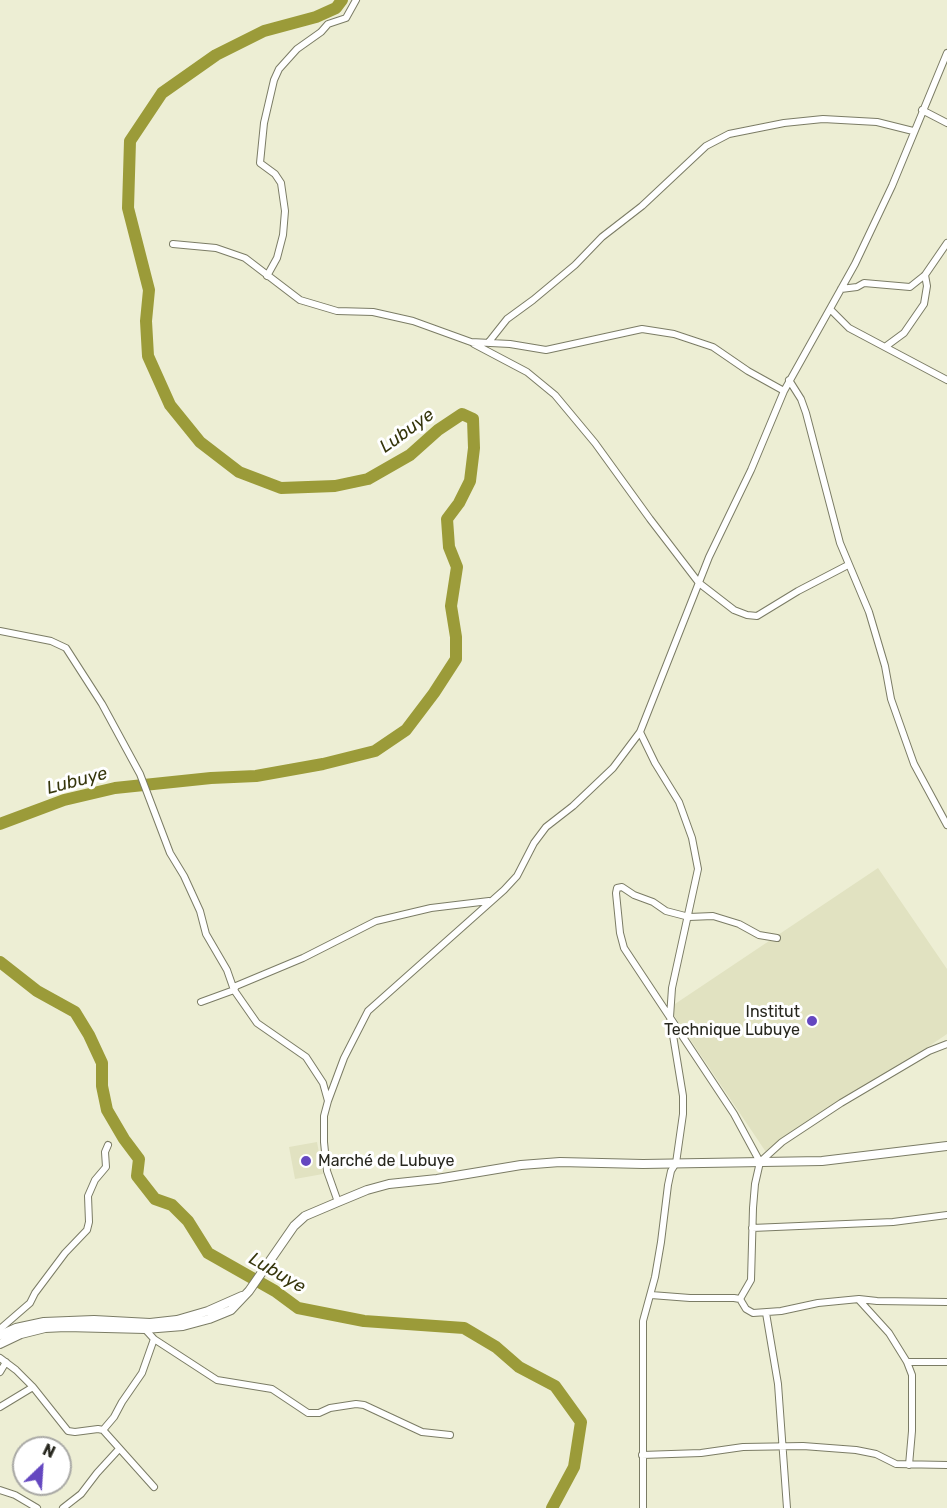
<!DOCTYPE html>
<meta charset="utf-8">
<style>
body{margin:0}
#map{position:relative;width:947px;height:1508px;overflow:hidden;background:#edeed4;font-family:Rubik,sans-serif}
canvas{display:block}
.north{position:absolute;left:12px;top:1436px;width:60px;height:60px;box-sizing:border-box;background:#fff;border:2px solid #a9a9a5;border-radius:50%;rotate:25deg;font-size:16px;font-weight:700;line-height:24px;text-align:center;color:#27271e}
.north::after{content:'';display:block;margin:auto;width:21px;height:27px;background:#6447c0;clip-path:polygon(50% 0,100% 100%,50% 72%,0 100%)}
</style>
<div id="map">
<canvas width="947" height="1508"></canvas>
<div class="north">N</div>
</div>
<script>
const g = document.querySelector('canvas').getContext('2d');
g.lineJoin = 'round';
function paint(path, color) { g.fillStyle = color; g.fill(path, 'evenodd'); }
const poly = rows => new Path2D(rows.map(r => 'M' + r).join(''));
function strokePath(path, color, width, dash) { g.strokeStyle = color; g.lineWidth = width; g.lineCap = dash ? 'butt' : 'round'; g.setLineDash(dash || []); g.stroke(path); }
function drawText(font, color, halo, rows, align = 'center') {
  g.font = font + ' Rubik,sans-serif'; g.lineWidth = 6; g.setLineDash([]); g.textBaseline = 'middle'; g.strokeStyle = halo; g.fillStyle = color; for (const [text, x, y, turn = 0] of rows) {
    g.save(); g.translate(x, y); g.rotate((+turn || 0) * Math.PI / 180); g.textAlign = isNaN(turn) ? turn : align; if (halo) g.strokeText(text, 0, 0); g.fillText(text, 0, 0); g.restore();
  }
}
paint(poly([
 [878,868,947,969,947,1034,768,1155,669,1008],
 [317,1142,323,1174,295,1179,289,1147]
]), '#e1e2c1');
strokePath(poly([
 [0,824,64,800,115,788,211,778,256,776,323,764,375,751,406,730,434,693,456,659,456,637,451,606,457,567,449,547,447,519,459,503,470,481,474,448,473,419,462,414,438,430,410,455,368,479,335,486,281,488,239,472,200,442,170,405,148,356,146,321,149,290,128,208,130,141,162,93,216,55,264,31,316,17,336,8,342,0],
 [0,962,37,991,75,1012,89,1035,102,1063,102,1086,107,1110,124,1139,139,1159,137,1176,155,1199,172,1205,188,1221,208,1253,275,1291,298,1308,364,1321,464,1328,496,1347,519,1367,555,1386,581,1422,574,1467,552,1508]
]), '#9b9b39', 12);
const minor = poly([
 [922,110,947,123],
 [173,244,216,248,245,258,300,300,337,311,373,312,413,321,471,342,510,344,546,350,642,329,674,334,713,347,748,371,784,391],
 [267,276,277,258,283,235,285,211,281,183,275,174,260,163,264,123,274,80,279,69,297,49,321,32,328,24,346,18,356,0],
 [841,289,857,287,864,283,910,287,925,275,947,243],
 [830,309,849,328,947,380],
 [488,343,507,319,533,300,575,265,602,237,642,206,706,146,729,134,784,123,823,119,877,122,913,131],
 [474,344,527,372,555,395,595,443,650,519,699,583,734,610,747,615,757,616,798,591,848,565],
 [885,347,904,333,924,304,927,286,925,275],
 [789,380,801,399,806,413,840,543,869,612,885,666,891,699,903,733,914,764,947,825],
 [0,631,51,641,66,648,102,704,140,774,170,853,184,876,200,911,206,934,227,970,234,990,257,1023,306,1057,323,1083,328,1101,324,1116,324,1142,327,1171,338,1202],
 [640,732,655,763,679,802,692,838,698,869,672,988,670,1017,683,1096,683,1114,676,1163,671,1171,668,1185,661,1242,655,1277,643,1321,643,1508],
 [777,938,759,935,739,924,713,916,689,917,666,911,653,902,634,895,622,887,617,888,616,893,620,933,624,948,734,1114,760,1162,782,1142,841,1103,929,1051,947,1044],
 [201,1002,234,990,236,986,303,958,376,921,431,908,489,901],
 [328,1101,344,1058,368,1011,504,890,517,876,534,843,546,827,573,806,613,768,640,732,709,557,751,470,784,391,855,264,892,186,947,53],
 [752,1228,893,1222,947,1215],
 [651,1295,690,1298,734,1298,740,1299,746,1309,753,1313,781,1311,818,1303,859,1299,877,1301,947,1302],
 [740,1299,751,1280,753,1208,755,1184,760,1162],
 [859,1300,889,1333,907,1362,912,1375,912,1431,909,1465],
 [766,1313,778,1384,787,1508],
 [144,1328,154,1339,217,1380,272,1389,308,1413,319,1413,330,1408,356,1404,364,1405,422,1432,450,1435],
 [0,1329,30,1303,35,1293,65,1253,87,1230,89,1222,88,1196,95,1180,106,1167,105,1152,108,1145],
 [0,1358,16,1370,33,1387,68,1431,75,1432,98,1429,103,1430,154,1487],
 [907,1362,947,1362],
 [0,1372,6,1362],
 [0,1407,33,1387],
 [103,1430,114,1417,122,1402,142,1373,154,1339],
 [642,1455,701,1453,743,1447,803,1446,856,1450,876,1454,896,1464,947,1465],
 [0,1490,15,1495,37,1508],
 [63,1508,81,1494,97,1473,119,1449]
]);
const tertiary = poly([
 [0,1335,16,1328,44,1322,94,1320,150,1323,177,1320,208,1311,242,1296],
 [0,1344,21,1334,45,1328,66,1327,145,1329,183,1326,209,1319,231,1310,249,1291,294,1226,305,1216,338,1202,367,1190,389,1184,437,1179,521,1165,560,1162,643,1164,822,1161,947,1146]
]);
strokePath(minor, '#7b7c65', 8);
strokePath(tertiary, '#7b7c65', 10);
strokePath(minor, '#fff', 6);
strokePath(tertiary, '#fff', 8);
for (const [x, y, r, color] of [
 [812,1021,6,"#6447c0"],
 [306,1161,6,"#6447c0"]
]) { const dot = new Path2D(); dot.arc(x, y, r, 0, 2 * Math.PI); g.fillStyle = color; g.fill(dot); strokePath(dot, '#fff', 2); }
drawText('16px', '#27271e', '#fff', [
 ["Institut",800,1012],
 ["Technique Lubuye",800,1030],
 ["Marché de Lubuye",318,1161,"left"]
], 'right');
drawText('italic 18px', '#36360c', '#fff', [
 ["Lubuye",407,431,-36],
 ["Lubuye",77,781,-15],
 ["Lubuye",277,1273,30]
]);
</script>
